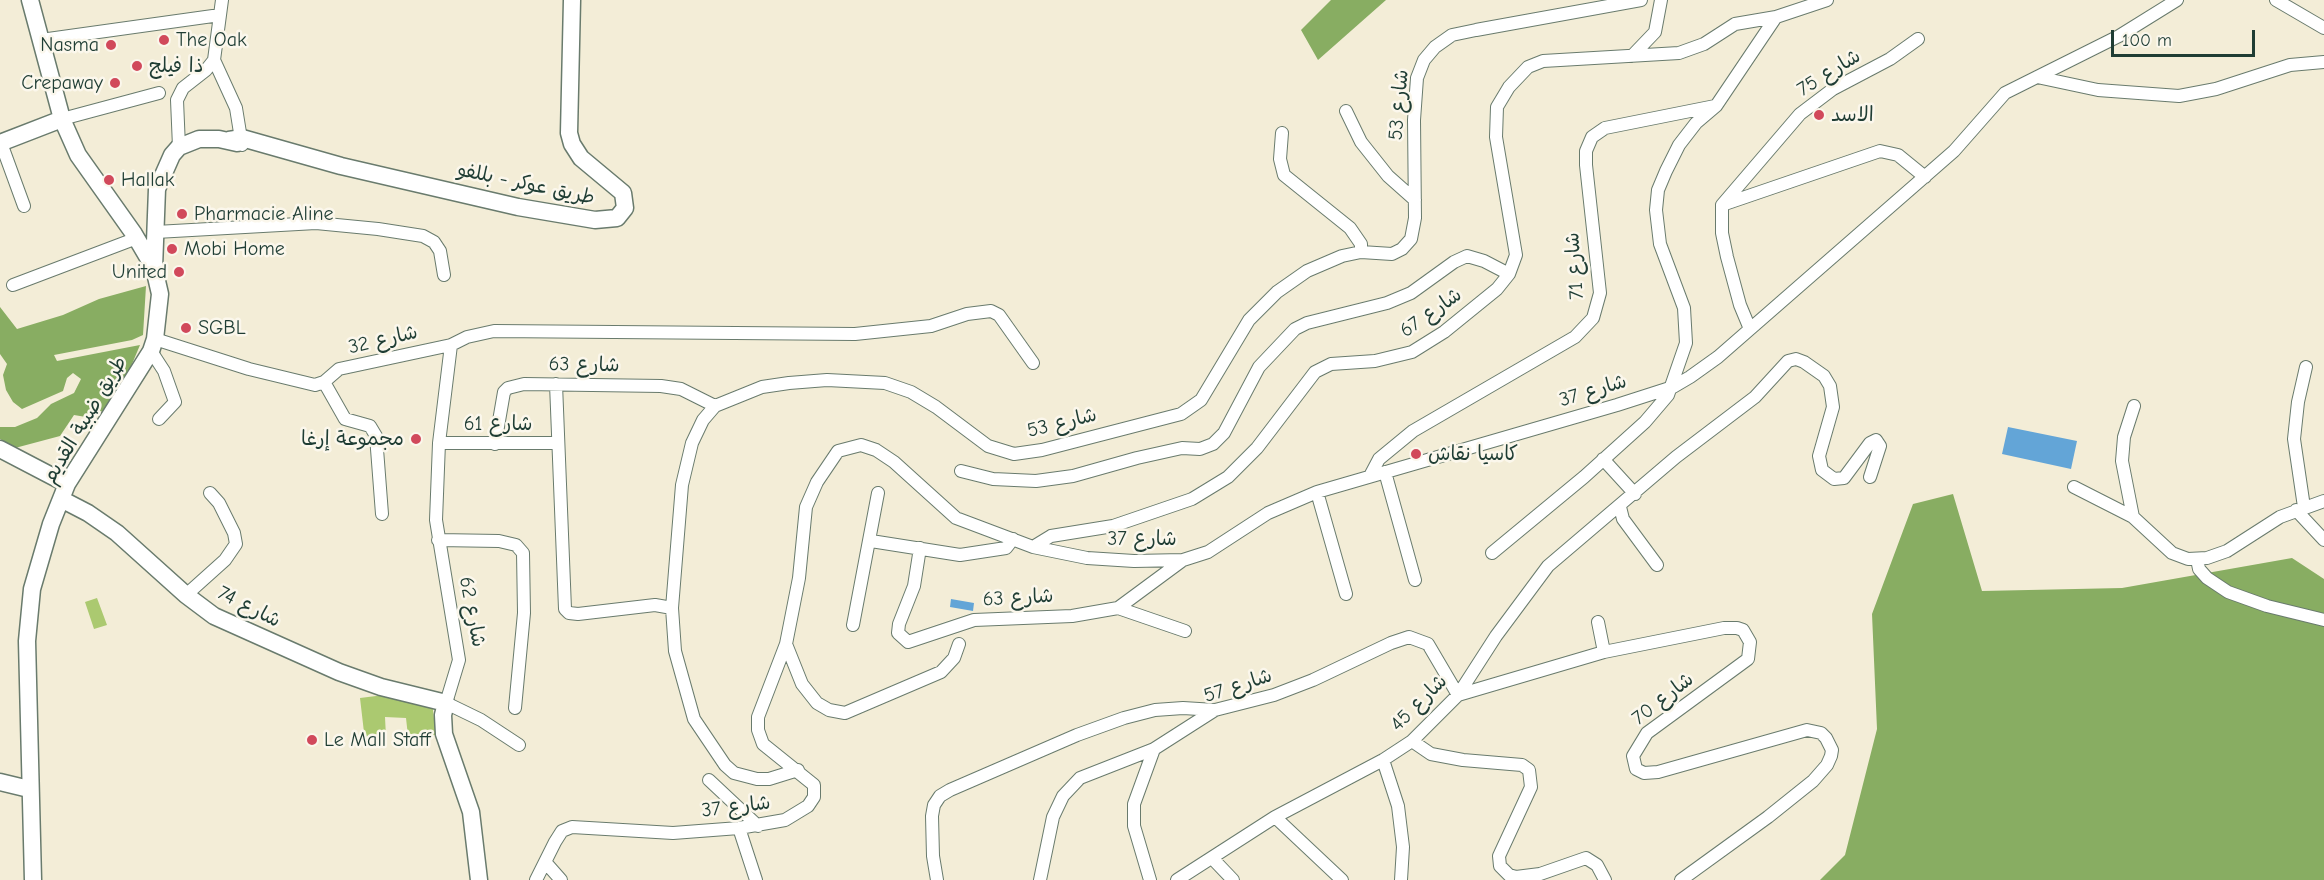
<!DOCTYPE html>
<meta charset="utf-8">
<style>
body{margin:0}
#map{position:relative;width:2324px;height:880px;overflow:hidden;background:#f3edd7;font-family:"Comic Neue",sans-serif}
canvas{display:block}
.scale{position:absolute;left:2111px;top:30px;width:144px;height:27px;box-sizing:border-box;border:3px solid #1f3d34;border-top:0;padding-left:8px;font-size:18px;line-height:21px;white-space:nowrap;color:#1f3d34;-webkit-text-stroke:4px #fbf7ec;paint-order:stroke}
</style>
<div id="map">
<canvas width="2324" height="880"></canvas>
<div class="scale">100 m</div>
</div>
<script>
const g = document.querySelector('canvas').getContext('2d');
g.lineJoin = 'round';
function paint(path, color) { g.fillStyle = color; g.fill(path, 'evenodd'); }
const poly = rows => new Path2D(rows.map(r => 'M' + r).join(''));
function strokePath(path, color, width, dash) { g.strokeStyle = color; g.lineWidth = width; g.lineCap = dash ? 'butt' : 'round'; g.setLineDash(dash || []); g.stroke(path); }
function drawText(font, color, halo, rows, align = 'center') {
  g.font = font + ' "Comic Neue","Playpen Sans Arabic",sans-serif'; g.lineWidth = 5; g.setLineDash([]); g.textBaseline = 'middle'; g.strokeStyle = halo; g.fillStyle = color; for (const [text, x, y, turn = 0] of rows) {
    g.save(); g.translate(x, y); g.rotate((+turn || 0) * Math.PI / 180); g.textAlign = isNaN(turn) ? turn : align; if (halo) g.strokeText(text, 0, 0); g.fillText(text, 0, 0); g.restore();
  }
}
paint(poly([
 [97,598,107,625,94,629,85,602],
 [376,696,400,696,432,702,436,735,408,736,406,718,385,717,386,737,365,741,360,698]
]), '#abc970');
paint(poly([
 [1331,0,1386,0,1318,60,1301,30],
 [146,286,143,335,132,340,54,355,57,361,140,345,127,376,105,413,98,410,86,417,74,415,60,436,15,448,0,439,0,427,15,427,37,418,51,404,74,393,81,379,73,373,67,378,63,391,22,409,13,402,6,390,3,375,7,364,0,354,0,307,17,329,63,315,99,299],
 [1953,494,1982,591,2122,588,2292,558,2324,579,2324,880,1820,880,1845,855,1877,729,1872,614,1913,504]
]), '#88ad62');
paint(poly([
 [2008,427,2077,441,2071,469,2002,454],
 [951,599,974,603,973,611,950,607]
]), '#63a5d7');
const street = poly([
 [2276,0,2324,28],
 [41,40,220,15],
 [1632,56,1655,32,1661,0],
 [214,60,236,108,242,145],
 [2037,77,2098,90,2179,96,2216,89,2290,65,2324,62],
 [1346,111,1361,142,1388,176,1415,200],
 [62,119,159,93],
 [1282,133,1280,159,1284,175,1350,228,1361,244,1361,252],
 [1,143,24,206],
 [179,147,177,100,183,88,206,70,214,60,222,0],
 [1722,205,1880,151,1898,155,1925,177],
 [156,232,316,223,378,229,423,236,434,242,440,251,444,275],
 [13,285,137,238],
 [1750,329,1740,305,1727,257,1722,233,1722,205,1800,114,1833,89,1890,59,1918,39],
 [155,339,249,369,315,385,324,382,339,369,451,345,467,337,494,331,855,334,931,326,967,314,991,311,999,315,1033,363],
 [451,345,439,443,436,520,459,660,446,703,481,720,519,745],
 [151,351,164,371,175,402,159,419],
 [324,382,345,419,370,426,376,436,382,514],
 [556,384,565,609,569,613,578,614,655,605,672,608],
 [439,443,558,443],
 [495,444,504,392,508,388,524,384,661,386,681,389,715,406],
 [1603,459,1635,494],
 [961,471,993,479,1036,481,1073,476,1137,458,1182,448,1200,449,1213,444,1224,433,1259,367,1295,329,1307,323,1387,303,1411,293,1454,262,1467,256,1484,261,1509,274],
 [1385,472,1415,580],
 [1370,476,1379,459,1413,431,1575,337,1593,318,1600,293,1586,165,1586,151,1592,137,1605,128,1715,106],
 [2074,487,2133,517,2172,553,2188,559,2207,558,2227,551,2280,517,2324,501],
 [1317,492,1346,594],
 [1620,507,1623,519,1657,565],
 [2304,507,2294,439,2298,402,2306,367],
 [2296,510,2324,540],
 [2133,517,2122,461,2124,437,2134,406],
 [438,540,499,541,516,545,523,553,524,613,515,708],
 [871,541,960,555,1006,548,1013,539],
 [1033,547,1051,536,1113,526,1192,499,1228,477,1257,448,1315,372,1331,364,1375,361,1412,352,1444,332,1497,289,1509,274,1516,255,1496,137,1497,107,1509,87,1528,67,1543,61,1679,53,1704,44,1735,24,1776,17],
 [920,548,914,586,899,624,898,633,908,642,974,620,1072,616,1118,608,1183,560],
 [1492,553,1584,477,1645,422,1668,395,1686,343,1684,308,1660,244,1656,210,1658,190,1666,171,1679,145,1696,123,1716,106,1776,17,1827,0],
 [2197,559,2199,569,2207,578,2228,592,2267,606,2324,620],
 [186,595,225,560,236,544,234,533,219,503,210,493],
 [1118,608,1185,631],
 [1598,622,1604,652],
 [853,625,878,493],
 [786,644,802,684,817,703,829,710,845,713,941,672,954,658,959,644],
 [1412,741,1431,754,1463,760,1522,765,1529,770,1531,787,1499,856,1500,866,1509,875,1516,877,1540,874,1586,858,1597,865,1605,880],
 [1383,760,1398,806,1403,847,1401,880],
 [798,770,769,779,757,779,734,773,725,765,694,719,675,651,672,608,682,485,692,443,703,420,715,406,762,387,789,383,827,380,885,383,911,392,936,407,988,446,1014,454,1042,450,1181,414,1201,400,1249,320,1277,292,1307,271,1342,256,1361,252,1392,254,1402,249,1411,239,1415,218,1414,120,1417,78,1424,60,1435,47,1452,35,1476,30,1641,0],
 [709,780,758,826],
 [1275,817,1342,880],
 [739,828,756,880],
 [1212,858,1233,880],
 [546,863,561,880],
 [536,880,555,842,562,831,572,827,673,833,739,828,785,820,808,806,814,797,814,785,763,744,758,730,758,717,786,644,799,578,806,507,817,482,838,451,861,445,876,450,894,462,956,518,1033,547,1087,558,1134,561,1183,560,1208,552,1268,513,1317,492,1617,405,1673,387,1690,377,1718,357,1954,151,2005,93,2119,36,2177,0],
 [937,880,933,856,932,816,934,805,940,796,950,790,1077,735,1124,718,1155,710,1183,708,1215,710],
 [1040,880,1053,817,1063,796,1080,778,1154,749,1215,710,1274,695,1313,680,1391,643,1409,637,1428,644,1458,695,1604,652,1724,628,1737,628,1743,630,1750,642,1748,659,1647,733,1633,756,1636,769,1644,773,1658,772,1807,730,1821,733,1826,738,1832,750,1831,756,1827,765,1813,781,1768,817,1681,880],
 [1150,880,1134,826,1134,804,1154,749],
 [1177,880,1275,817,1383,760,1412,741,1458,695,1496,636,1548,566,1676,457,1755,397,1788,361,1796,359,1804,362,1824,376,1830,386,1833,407,1819,456,1822,470,1834,479,1844,478,1870,443,1876,440,1880,446,1870,477]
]);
const secondary = poly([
 [30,0,62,119,78,155,134,234,154,268,160,294,155,339,151,351,67,484,51,524,32,589,27,641,33,880],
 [229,140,242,138,341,166,518,207,595,220,617,218,625,208,623,193,581,158,572,144,569,133,572,0],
 [0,143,62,119],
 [154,268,157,189,172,155,179,147,199,139,219,139,237,143],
 [0,449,67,484],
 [61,499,88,513,117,533,186,595,214,616,339,672,381,687,446,703,443,715,444,734,471,812,479,880],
 [0,782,29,789]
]);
strokePath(street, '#697b6d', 14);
strokePath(secondary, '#697b6d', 19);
strokePath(street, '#fff', 12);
strokePath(secondary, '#fff', 16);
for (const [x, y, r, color] of [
 [164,40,6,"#d1495b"],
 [111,45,6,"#d1495b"],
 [137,66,6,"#d1495b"],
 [115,83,6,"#d1495b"],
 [1819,115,6,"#d1495b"],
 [109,180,6,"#d1495b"],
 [182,214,6,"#d1495b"],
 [172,249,6,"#d1495b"],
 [179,272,6,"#d1495b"],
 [186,328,6,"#d1495b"],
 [416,439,6,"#d1495b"],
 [1416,454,6,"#d1495b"],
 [312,740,6,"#d1495b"]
]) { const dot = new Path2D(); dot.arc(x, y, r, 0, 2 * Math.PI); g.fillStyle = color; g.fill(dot); strokePath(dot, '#fbf7ec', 2); }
drawText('20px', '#1f3d34', '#fbf7ec', [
 ["The Oak",176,40],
 ["Nasma",99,45,"right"],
 ["ذا فيلج",149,66],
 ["Crepaway",103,83,"right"],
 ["الاسد",1831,115],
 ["Hallak",121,180],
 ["Pharmacie Aline",194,214],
 ["Mobi Home",184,249],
 ["United",167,272,"right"],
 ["SGBL",198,328],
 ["مجموعة إرغا",404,439,"right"],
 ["كاسيا نقاش",1428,454],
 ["Le Mall Staff",324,740]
], 'left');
drawText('20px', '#1f3d34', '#fbf7ec', [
 ["شارع 75",1829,73,-32],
 ["شارع 53",1399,105,-85],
 ["طريق عوكر - بللفو",526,184,12],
 ["شارع 71",1575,266,-94],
 ["شارع 67",1431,313,-35],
 ["شارع 32",383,340,-13],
 ["شارع 63",584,365,1],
 ["شارع 37",1593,391,-17],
 ["طريق ضبية القديم",85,420,-59],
 ["شارع 53",1062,423,-14],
 ["شارع 61",498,424],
 ["شارع 37",1142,539],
 ["شارع 63",1018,598,-3],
 ["شارع 74",249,607,27],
 ["شارع 62",472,612,79],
 ["شارع 57",1238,686,-18],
 ["شارع 70",1663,699,-38],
 ["شارع 45",1419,703,-45],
 ["شارع 37",736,807,-7]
]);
</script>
